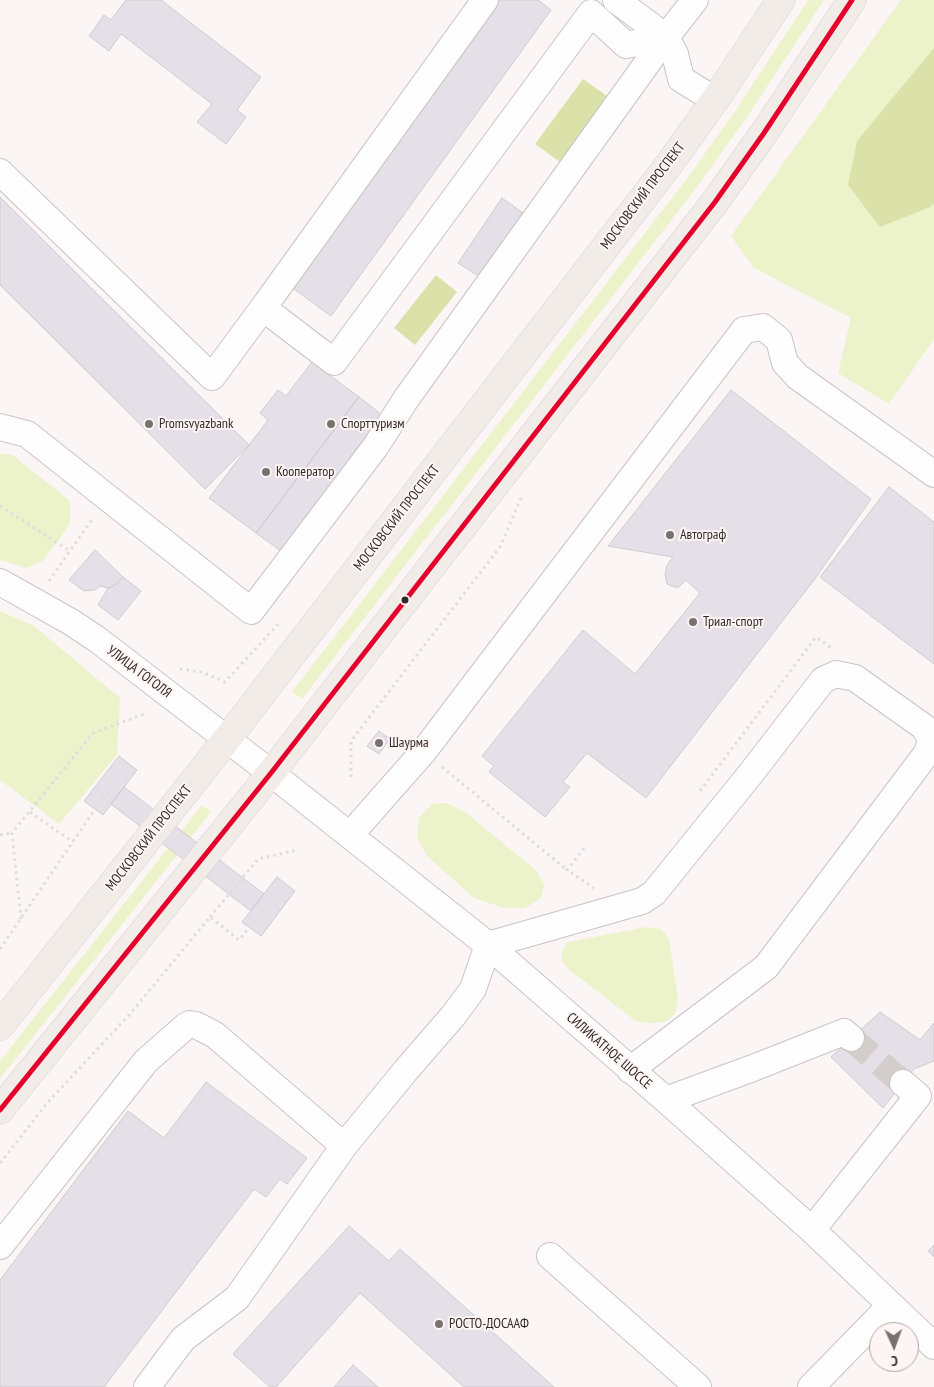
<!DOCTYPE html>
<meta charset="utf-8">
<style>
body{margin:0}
#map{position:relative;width:934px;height:1387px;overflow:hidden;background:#fbf6f5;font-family:"PT Sans Narrow",sans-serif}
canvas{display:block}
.north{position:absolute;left:869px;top:1322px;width:50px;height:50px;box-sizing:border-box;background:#fdf5f3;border:1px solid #aba4a2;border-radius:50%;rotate:178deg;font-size:14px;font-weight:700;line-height:20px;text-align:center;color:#312a28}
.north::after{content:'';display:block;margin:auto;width:18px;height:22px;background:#787170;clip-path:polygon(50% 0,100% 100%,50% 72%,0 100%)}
</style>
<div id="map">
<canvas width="934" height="1387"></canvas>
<div class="north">С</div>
</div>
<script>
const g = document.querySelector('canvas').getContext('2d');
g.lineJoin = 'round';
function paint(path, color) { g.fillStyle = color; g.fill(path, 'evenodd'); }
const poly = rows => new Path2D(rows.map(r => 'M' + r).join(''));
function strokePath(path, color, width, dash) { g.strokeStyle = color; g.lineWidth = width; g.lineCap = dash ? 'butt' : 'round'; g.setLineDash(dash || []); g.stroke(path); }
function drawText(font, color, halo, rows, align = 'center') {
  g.font = font + ' "PT Sans Narrow",sans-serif'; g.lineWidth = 4; g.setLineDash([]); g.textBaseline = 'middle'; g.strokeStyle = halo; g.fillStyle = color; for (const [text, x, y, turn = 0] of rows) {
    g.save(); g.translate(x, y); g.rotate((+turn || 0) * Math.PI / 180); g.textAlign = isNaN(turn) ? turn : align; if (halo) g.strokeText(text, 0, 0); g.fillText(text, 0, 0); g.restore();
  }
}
paint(poly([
 [808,0,824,0,745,120,696,188,302,699,292,692,685,181,734,113],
 [901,0,934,0,934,339,889,404,838,373,851,318,754,268,731,236],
 [0,454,11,454,69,500,71,510,70,524,44,560,27,568,0,560],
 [0,611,34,626,120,698,117,755,59,824,0,780],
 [447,803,465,812,537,871,544,885,541,898,525,908,504,908,474,898,427,856,417,838,419,818,432,804],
 [202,805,211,812,0,1079,0,1061],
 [647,927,661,929,669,939,678,999,675,1014,665,1022,652,1023,637,1022,568,969,562,961,562,951,568,942]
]), '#ecf2ca');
paint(poly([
 [934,48,934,204,928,208,880,227,848,185,857,141],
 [583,79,607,96,560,162,535,144],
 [436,275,457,292,415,345,394,328]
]), '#dae2a9');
const building = poly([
 [126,0,161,0,261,77,237,110,246,117,226,144,197,122,212,104,121,34,109,51,89,36,104,15,111,20,126,0],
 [498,0,538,0,551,10,331,316,291,287,498,0],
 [0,197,249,445,205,489,0,285,0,197],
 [502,198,523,213,480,277,458,263,502,198],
 [312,362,359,397,256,533,209,498,268,420,260,413,278,390,286,396,312,362],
 [731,390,871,499,814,580,646,798,587,753,563,782,570,787,545,817,489,772,494,766,482,756,583,630,635,674,700,593,686,580,679,587,675,587,667,584,665,575,667,565,673,557,608,546,731,390],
 [359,397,382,415,281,551,256,533,359,397],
 [889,487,934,522,934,664,820,577,889,487],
 [95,550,123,577,115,585,108,588,100,586,95,590,84,591,69,580,95,550],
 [123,577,141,591,118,620,98,605,108,588,115,585,123,577],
 [379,731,390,739,379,754,367,746,379,731],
 [119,756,137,770,103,815,84,801,119,756],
 [124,787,264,894,251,911,111,804,124,787],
 [277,877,295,891,261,936,242,922,277,877],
 [880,1012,920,1040,934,1023,934,1061,914,1069,883,1108,831,1057,880,1012],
 [206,1082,307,1158,287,1184,280,1179,266,1197,254,1189,104,1387,0,1387,0,1280,128,1111,164,1138,206,1082],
 [349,1226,389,1261,400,1249,554,1387,464,1387,360,1293,276,1387,270,1387,233,1354,349,1226],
 [934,1245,934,1257,928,1251,934,1245],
 [353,1365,378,1387,334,1387,353,1365]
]);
paint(building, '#e5e0e7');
strokePath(building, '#cdcbcd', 1);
strokePath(poly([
 [851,1038,903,1083]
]), '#d3cdcc', 26, [26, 13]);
const minor = poly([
 [616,0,666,37,675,54,681,79,715,100],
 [0,172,212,377,263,308,334,362,591,13,626,45,666,37],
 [263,308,485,0],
 [0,427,27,434,251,611,376,446,406,399,666,37,695,0],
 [0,582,71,622,98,640,271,773,488,945,666,1100,812,1230,934,1346],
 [350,835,424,751,744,330,763,327,779,340,785,363,798,377,934,474],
 [488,945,642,901,654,893,752,772,823,680,836,674,855,678,924,727,931,739,927,753,766,967,630,1070],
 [666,1100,753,1068,844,1032,851,1038],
 [812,1230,918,1096,903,1083],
 [0,1246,146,1061,186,1026,190,1024,196,1025,215,1035,344,1146,407,1069,453,1016,473,989,488,945],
 [550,1256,698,1387],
 [147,1387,183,1339,237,1298,344,1146],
 [811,1387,891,1305]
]);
const major = poly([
 [0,1026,227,739,667,167,715,100,781,0],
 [0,1110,271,773,715,202,764,133,852,0]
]);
strokePath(minor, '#cac4c3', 28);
strokePath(major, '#d4d1d0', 29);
strokePath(poly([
 [0,506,70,551],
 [49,581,93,518],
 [180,669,202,672,225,682,281,621],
 [442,767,567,870],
 [351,777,351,741,500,547,521,498],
 [700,791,816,637,833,649],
 [30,812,73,842],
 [0,835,12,833],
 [584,848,567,870,594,888],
 [210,917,258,859,297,850],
 [21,919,12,833,93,733,144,714],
 [0,949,95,809,111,788],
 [0,1163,48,1102,130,1014,210,917,239,940,265,908]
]), '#dedcdc', 3, [2.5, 4]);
strokePath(minor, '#fefefe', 26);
strokePath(major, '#f2ece8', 28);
strokePath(poly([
 [0,1110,271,773,715,202,764,133,852,0]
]), '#e4002b', 5);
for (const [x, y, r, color] of [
 [149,424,5,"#787170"],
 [331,424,5,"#787170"],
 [266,472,5,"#787170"],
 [670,535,5,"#787170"],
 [405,600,4.5,"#312a28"],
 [693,622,5,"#787170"],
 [379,743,5,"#787170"],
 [439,1324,5,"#787170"]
]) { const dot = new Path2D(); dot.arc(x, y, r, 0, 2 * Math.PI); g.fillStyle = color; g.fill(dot); strokePath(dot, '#fdf5f3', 2); }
drawText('14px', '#312a28', '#fdf5f3', [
 ["МОСКОВСКИЙ ПРОСПЕКТ",643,196,-53],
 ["МОСКОВСКИЙ ПРОСПЕКТ",397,518,-52],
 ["УЛИЦА ГОГОЛЯ",139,672,37],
 ["МОСКОВСКИЙ ПРОСПЕКТ",149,838,-52],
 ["СИЛИКАТНОЕ ШОССЕ",609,1051,41]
]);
drawText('14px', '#312a28', '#fdf5f3', [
 ["Promsvyazbank",159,424],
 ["Спорттуризм",341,424],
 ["Кооператор",276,472],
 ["Автограф",680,535],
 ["Триал-спорт",703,622],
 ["Шаурма",389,743],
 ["РОСТО-ДОСААФ",449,1324]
], 'left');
</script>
